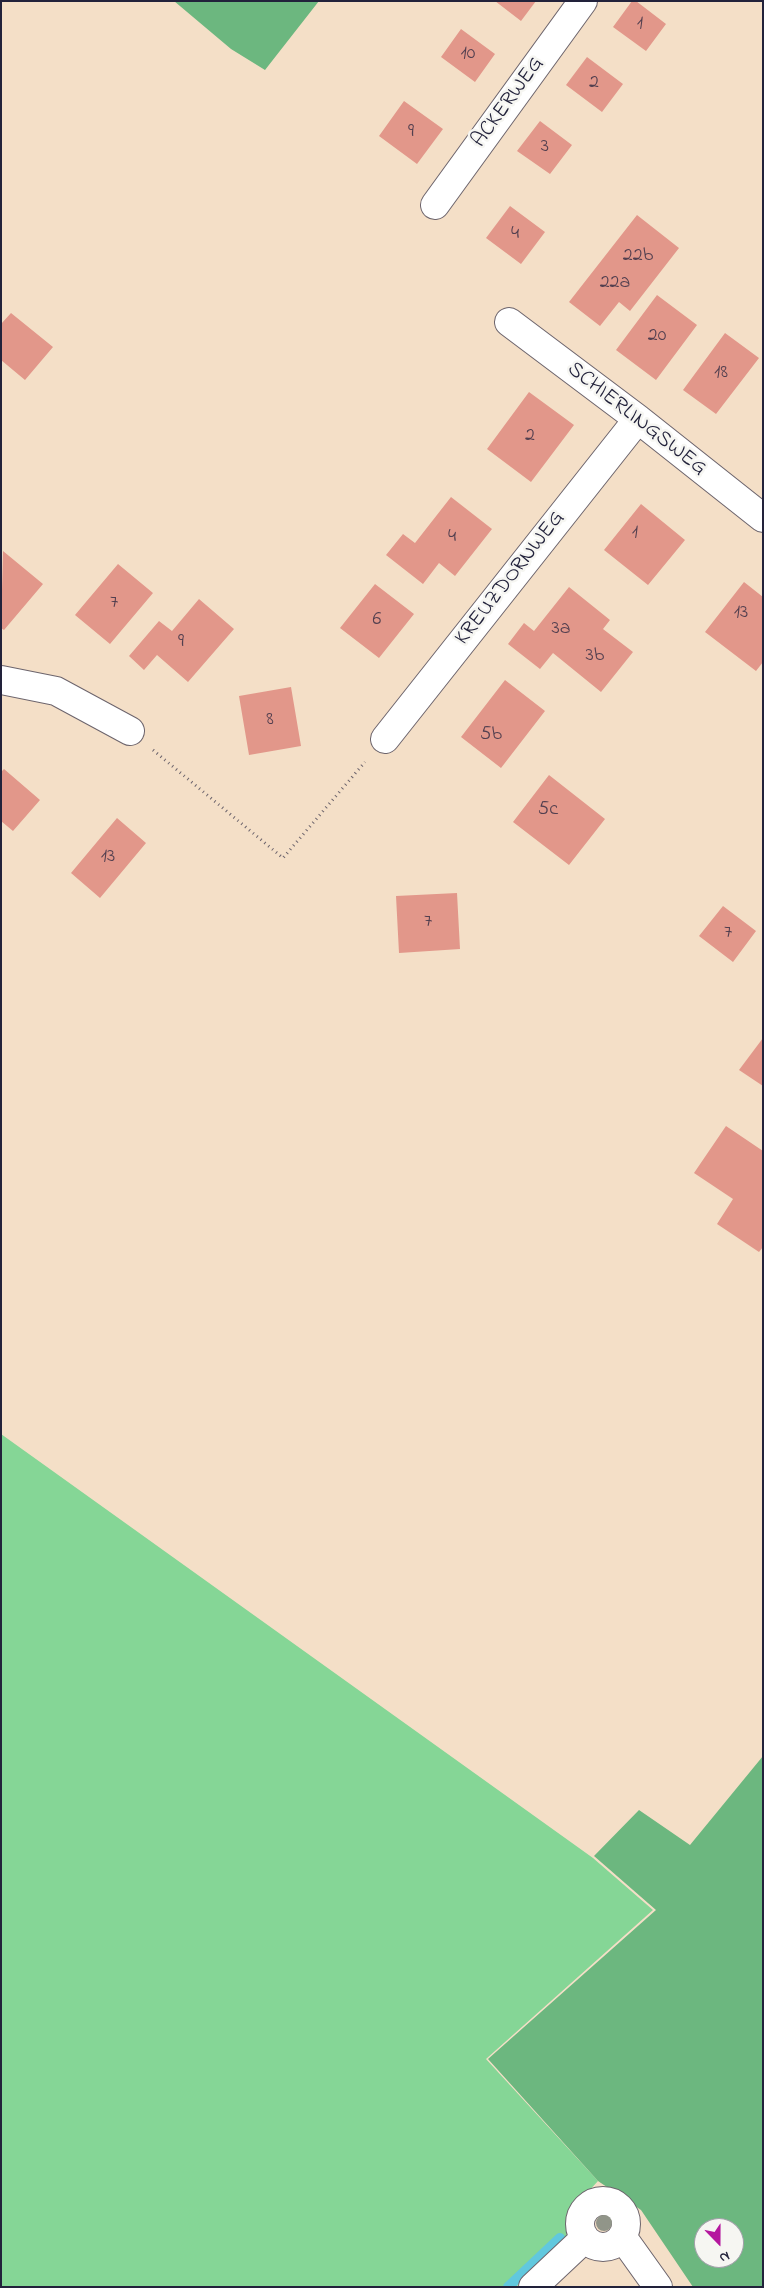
<!DOCTYPE html>
<style>
body{margin:0}
#map{position:relative;width:764px;height:2288px;overflow:hidden;background:#f4dfc7;font-family:"Indie Flower",sans-serif}
canvas{display:block}
.frame{position:absolute;inset:0;border:2px solid #22223b;pointer-events:none}
.north{position:absolute;left:694px;top:2218px;width:50px;height:50px;box-sizing:border-box;background:#f6f6f2;border:1px solid #a1a1a9;border-radius:50%;rotate:158deg;font-size:14px;font-weight:700;line-height:20px;text-align:center;color:#22223b}
.north::after{content:'';display:block;margin:auto;width:18px;height:22px;background:#b5179e;clip-path:polygon(50% 0,100% 100%,50% 72%,0 100%)}
</style>
<div id="map">
<canvas width="764" height="2288"></canvas>
<div class="frame"></div>
<div class="north">N</div>
</div>
<script>
const g = document.querySelector('canvas').getContext('2d');
g.lineJoin = 'round';
function paint(path, color) { g.fillStyle = color; g.fill(path, 'evenodd'); }
const poly = rows => new Path2D(rows.map(r => 'M' + r).join(''));
function strokePath(path, color, width, dash) { g.strokeStyle = color; g.lineWidth = width; g.lineCap = dash ? 'butt' : 'round'; g.setLineDash(dash || []); g.stroke(path); }
function drawText(font, color, halo, rows, align = 'center') {
  g.font = font + ' "Indie Flower",sans-serif'; g.lineWidth = 5; g.setLineDash([]); g.textBaseline = 'middle'; g.strokeStyle = halo; g.fillStyle = color; for (const [text, x, y, turn = 0] of rows) {
    g.save(); g.translate(x, y); g.rotate((+turn || 0) * Math.PI / 180); g.textAlign = isNaN(turn) ? turn : align; if (halo) g.strokeText(text, 0, 0); g.fillText(text, 0, 0); g.restore();
  }
}
paint(poly([
 [1,1434,593,1858,653,1910,486,2059,598,2181,575,2206,565,2240,516,2287,1,2287]
]), '#85d696');
paint(poly([
 [174,1,319,1,265,70,231,49],
 [763,1756,763,2287,693,2287,641,2210,598,2181,488,2059,656,1910,594,1856,639,1810,690,1845],
 [704,2228,734,2228,734,2258,704,2258]
]), '#6cb77f');
strokePath(poly([
 [508,2287,560,2238]
]), '#61c8de', 10);
paint(poly([
 [495,1,536,1,521,21],
 [632,1,636,1,666,24,646,51,613,27],
 [461,29,495,54,475,82,441,57],
 [587,57,623,84,602,112,566,85],
 [404,101,443,129,417,164,379,136],
 [540,121,572,145,550,174,517,151],
 [510,206,545,232,521,264,486,238],
 [637,215,679,248,630,311,619,302,600,326,569,302],
 [657,295,697,325,656,380,616,350],
 [11,313,53,347,25,380,1,360,1,324],
 [725,333,759,358,716,414,683,390],
 [529,392,574,425,531,482,487,449],
 [451,497,492,529,455,576,439,563,423,584,386,555,403,534,415,543],
 [641,504,685,540,648,585,604,550],
 [3,551,43,584,4,630,1,628],
 [118,564,153,593,110,644,75,615],
 [744,582,763,597,763,662,756,671,705,632],
 [375,584,414,614,379,658,340,628],
 [569,587,610,620,603,629,633,652,601,692,553,653,540,669,508,644,524,623,534,631],
 [199,599,234,629,188,682,157,655,144,670,129,656,159,621,172,631],
 [505,680,545,711,501,768,461,737],
 [291,687,301,746,249,755,239,696],
 [4,769,40,800,13,831,1,821,1,772],
 [549,775,605,819,569,865,513,822],
 [117,818,146,843,100,898,71,873],
 [457,893,460,949,399,953,396,896],
 [723,906,756,931,733,962,699,936],
 [763,1038,763,1086,739,1070],
 [726,1126,763,1151,763,1247,759,1252,717,1224,733,1199,694,1173]
]), '#e2978a');
const minor = poly([
 [435,205,583,1],
 [509,322,638,419,763,518],
 [1,680,56,691,130,731],
 [385,739,638,419],
 '580 2224a23 23 0 1 1 46 0a23 23 0 1 1-46 0Z',
 [623,2238,658,2287],
 [533,2287,584,2239]
]);
strokePath(minor, '#6c646c', 30);
strokePath(poly([
 [153,750,283,858,365,762]
]), '#6c646c', 3, [1, 4]);
strokePath(minor, '#fff', 28);
g.fillStyle = '#919589';
for (const [x, y] of [
 [604,2223]
]) { g.beginPath(); g.arc(x, y, 8, 0, 2 * Math.PI); g.fill(); }
drawText('20px', '#523f4f', null, [
 ["1",640,25],
 ["10",468,55],
 ["2",594,84],
 ["9",411,133],
 ["3",545,148],
 ["4",515,235],
 ["22b",638,257],
 ["22a",615,284],
 ["20",657,337],
 ["18",721,374],
 ["2",530,437],
 ["1",635,534],
 ["4",452,538],
 ["7",114,604],
 ["13",741,614],
 ["6",377,621],
 ["3a",561,630],
 ["9",181,643],
 ["3b",595,657],
 ["8",270,721],
 ["5b",491,736],
 ["5c",548,811],
 ["13",108,858],
 ["7",428,923],
 ["7",728,934]
]);
drawText('22px', '#22223b', '#f6f6f2', [
 ["ACKERWEG",509,103,-54],
 ["SCHIERLINGSWEG",636,420,38],
 ["KREUZDORNWEG",511,579,-52]
]);
</script>
